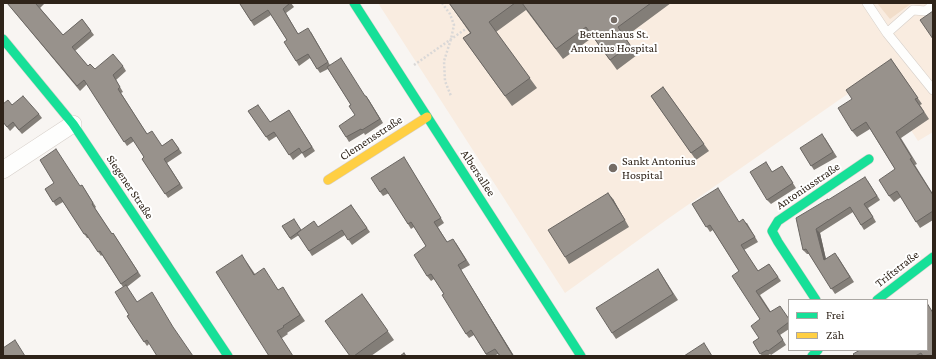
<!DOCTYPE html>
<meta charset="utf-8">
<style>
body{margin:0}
#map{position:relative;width:936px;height:359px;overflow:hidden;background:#f8f5f2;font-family:"Crimson Pro",serif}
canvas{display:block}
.frame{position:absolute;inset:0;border:4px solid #2e2319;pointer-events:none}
.legend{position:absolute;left:788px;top:299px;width:140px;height:52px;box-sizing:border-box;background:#fff;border:1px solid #aba7a3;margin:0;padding:5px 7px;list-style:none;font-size:12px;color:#2e2319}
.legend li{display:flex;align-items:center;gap:8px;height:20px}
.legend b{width:20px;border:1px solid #aba7a3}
</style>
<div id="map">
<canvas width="936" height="359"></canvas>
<div class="frame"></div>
<ul class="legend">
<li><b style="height:5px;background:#16e098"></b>Frei</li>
<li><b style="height:5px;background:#ffcf43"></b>Zäh</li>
</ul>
</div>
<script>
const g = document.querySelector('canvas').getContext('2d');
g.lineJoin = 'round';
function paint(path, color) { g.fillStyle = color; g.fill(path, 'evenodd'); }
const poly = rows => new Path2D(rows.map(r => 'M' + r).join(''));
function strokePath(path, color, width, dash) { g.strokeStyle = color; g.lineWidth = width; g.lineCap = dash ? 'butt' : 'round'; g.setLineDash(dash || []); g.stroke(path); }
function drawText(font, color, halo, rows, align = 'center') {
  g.font = font + ' "Crimson Pro",serif'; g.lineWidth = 4; g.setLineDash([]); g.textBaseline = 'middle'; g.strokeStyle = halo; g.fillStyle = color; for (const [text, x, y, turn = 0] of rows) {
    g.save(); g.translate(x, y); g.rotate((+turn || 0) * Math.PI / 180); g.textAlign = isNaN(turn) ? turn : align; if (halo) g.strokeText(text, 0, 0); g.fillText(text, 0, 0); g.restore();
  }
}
paint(poly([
 [378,3,933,3,933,132,918,141,875,75,669,218,565,293]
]), '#f9ece0');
paint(poly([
 [877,3,912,3,890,19]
]), '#f2deca');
const lane = poly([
 [867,3,887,33,933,90],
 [887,33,913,10,926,11,933,5]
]);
const street = poly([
 [3,170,73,124]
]);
const fast = poly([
 [354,3,581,356],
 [3,39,73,124,228,356],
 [816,300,778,242,772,231,778,221,869,159],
 [877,300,933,257],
 [812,356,818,350]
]);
const slow = poly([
 [328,180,427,117]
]);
strokePath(lane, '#d6cfc9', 10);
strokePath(street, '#d6cfc9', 18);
strokePath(fast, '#d6cfc9', 10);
strokePath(slow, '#d6cfc9', 10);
strokePath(poly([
 [442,3,450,14,454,25,451,39,444,61,445,81,451,96],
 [414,65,467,28]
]), '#dad8d7', 2.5, [2, 2]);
strokePath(lane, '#fefefd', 9);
strokePath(street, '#fefefd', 17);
strokePath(fast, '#16e098', 9);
strokePath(slow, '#ffcf43', 9);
paint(poly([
 [7,3,45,3,40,8,63,35,82,19,94,35,75,51,88,66,95,69,123,66,126,71,116,80,123,92,121,93,147,134,162,146,172,139,182,153,167,163,183,188,168,198,142,159,144,157,134,141,127,146,87,84,80,91],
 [241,3,291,3,294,7,286,13,298,34,311,32,330,65,365,96,366,96,383,123,365,135,364,133,349,142,346,137,355,115,351,105,328,69,320,73,310,58,299,66,296,61,287,40,271,15,254,26,240,4],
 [449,3,671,3,625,37,637,55,617,70,593,37,563,59,526,10,496,32,537,88,512,106,463,38,470,33],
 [891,59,922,104,920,105,929,119,901,138,917,164,915,165,933,194,933,220,920,228,901,197,894,202,889,196,895,169,870,129,857,137,852,131],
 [663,87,709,151,696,160,651,96],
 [3,104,12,105,39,114,42,118,22,134,15,126,10,131,3,122],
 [289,110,315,151,305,158,302,153,293,160,277,136,269,141,248,111,270,122],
 [825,138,837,157,814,170,800,148],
 [407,162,444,223,438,227,447,242,456,243,470,265,461,270,514,356,500,356,498,354,494,356,487,356,474,335,469,338,466,334,444,294,434,279,431,281,427,276,426,246,414,227,411,229,389,193,383,196,380,192],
 [782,166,796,188,771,204,767,200,772,172],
 [868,181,880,200,868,208,876,222,864,230,853,212,820,233,826,259,838,257,854,282,835,294,809,254,807,254,803,250,828,200],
 [82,185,96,207,95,208,112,234,113,233,141,276,127,287,149,344,147,346,127,316,129,315,123,287,102,255,101,256,89,238,87,238,63,202,56,206,45,189,80,186],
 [613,199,629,227,569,264,565,257],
 [692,204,739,222,747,223,758,242,744,250,758,271,769,264,781,281,760,295,771,312,789,318,789,329,780,335,786,345,771,355,770,354,767,356,762,356,753,342,759,338,760,319,739,271,713,230,710,232],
 [351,205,370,232,352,245,345,235,312,256,299,235,291,240,282,226,301,230,318,227],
 [246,261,255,274,279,290,287,294,305,321,287,333,288,334,282,338,269,356],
 [658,269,678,300,616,339,612,333],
 [362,294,394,340,371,356,350,356],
 [927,350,933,356,855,356]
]), '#837e78');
paint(poly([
 [366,96,369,100,383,123,380,119],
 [608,193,613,199,629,227,625,220],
 [816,229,820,233,827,264,824,260],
 [458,265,461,270,514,356,513,356]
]), '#6a6662');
const building = poly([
 [7,3,37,3,36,4,63,35,82,19,91,31,72,47,88,66,90,64,95,69,113,54,123,66,113,75,120,87,118,89,147,134,152,131,162,146,172,139,179,149,164,159,180,184,165,194,142,159,144,157,131,137,124,142,84,80,77,86,7,3],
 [241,3,290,3,283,9,298,34,308,28,328,62,317,69,308,54,296,61,284,42,287,40,268,10,251,21,240,4,241,3],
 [449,3,515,3,489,22,530,78,505,96,463,38,471,33,449,3],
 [522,3,651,3,618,27,630,45,610,60,586,27,556,49,522,3],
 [933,11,933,39,920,20,933,11],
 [341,58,365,96,366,96,380,119,362,130,361,129,346,137,339,126,355,115,349,106,351,105,327,67,341,58],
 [891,59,918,98,915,99,924,112,896,132,912,158,910,159,933,195,933,211,916,222,897,191,889,196,879,180,895,169,866,122,852,131,838,108,852,99,846,90,891,59],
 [663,87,704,144,691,153,651,96,663,87],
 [23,96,39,114,19,130,13,122,7,127,3,122,3,104,8,100,12,105,23,96],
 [258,105,270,122,289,110,312,147,302,153,299,148,289,155,274,132,266,137,248,111,258,105],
 [822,134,833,152,811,166,800,148,822,134],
 [56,149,80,186,82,185,93,203,92,204,112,234,113,233,138,272,121,284,100,251,98,252,86,234,84,234,60,197,53,202,45,189,54,183,40,160,56,149],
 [404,157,441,218,434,222,447,242,453,239,466,260,458,265,513,356,500,356,495,349,486,354,471,330,466,334,442,295,444,294,431,274,427,276,414,255,426,246,411,222,408,224,385,188,380,192,371,178,404,157],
 [766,162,772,172,782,166,793,183,767,200,750,172,766,162],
 [865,177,877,196,864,204,873,217,861,225,850,207,816,229,824,260,835,253,850,277,831,289,806,249,803,250,796,218,828,199,828,200,865,177],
 [718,188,739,222,743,219,755,237,741,245,758,271,769,264,778,277,756,291,770,312,780,306,789,319,789,322,777,331,783,340,768,351,767,350,760,354,753,342,759,338,751,326,760,319,732,276,739,271,710,225,706,227,692,204,718,188],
 [608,193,625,220,565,257,548,230,608,193],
 [351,205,367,228,348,240,342,230,309,251,297,233,314,221,318,227,351,205],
 [294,219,301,230,290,238,282,226,294,219],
 [242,255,254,275,264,268,278,290,283,287,300,315,283,326,284,327,277,331,293,356,269,356,216,272,242,255],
 [658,269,673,294,612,333,596,308,658,269],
 [126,285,137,302,152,292,173,327,193,356,157,356,147,340,144,342,127,316,129,315,115,292,126,285],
 [362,294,388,331,354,356,350,356,325,321,362,294],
 [927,303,933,313,933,356,923,356,921,353,915,356,855,356,853,354,860,350,927,350,927,303],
 [15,340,25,356,3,356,3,348,15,340],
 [704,343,712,356,684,356,704,343],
 [404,353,406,356,400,356,404,353]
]);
paint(building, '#98928c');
strokePath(building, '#6a6662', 1);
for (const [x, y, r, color] of [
 [614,20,4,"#756c65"],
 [613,168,5,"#756c65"]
]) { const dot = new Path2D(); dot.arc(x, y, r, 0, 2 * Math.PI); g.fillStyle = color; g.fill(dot); strokePath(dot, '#fff', 1.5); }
drawText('12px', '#2e2319', '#fff', [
 ["Bettenhaus St.",614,34],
 ["Antonius Hospital",614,48],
 ["Sankt Antonius",622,161,"left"],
 ["Hospital",622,175,"left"]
]);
drawText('12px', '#2e2319', '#fff', [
 ["Clemensstraße",371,138,-33],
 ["Albersallee",478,173,57],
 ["Antoniusstraße",808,186,-34],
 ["Siegener Straße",130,187,56],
 ["Triftstraße",897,269,-38]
]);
</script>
